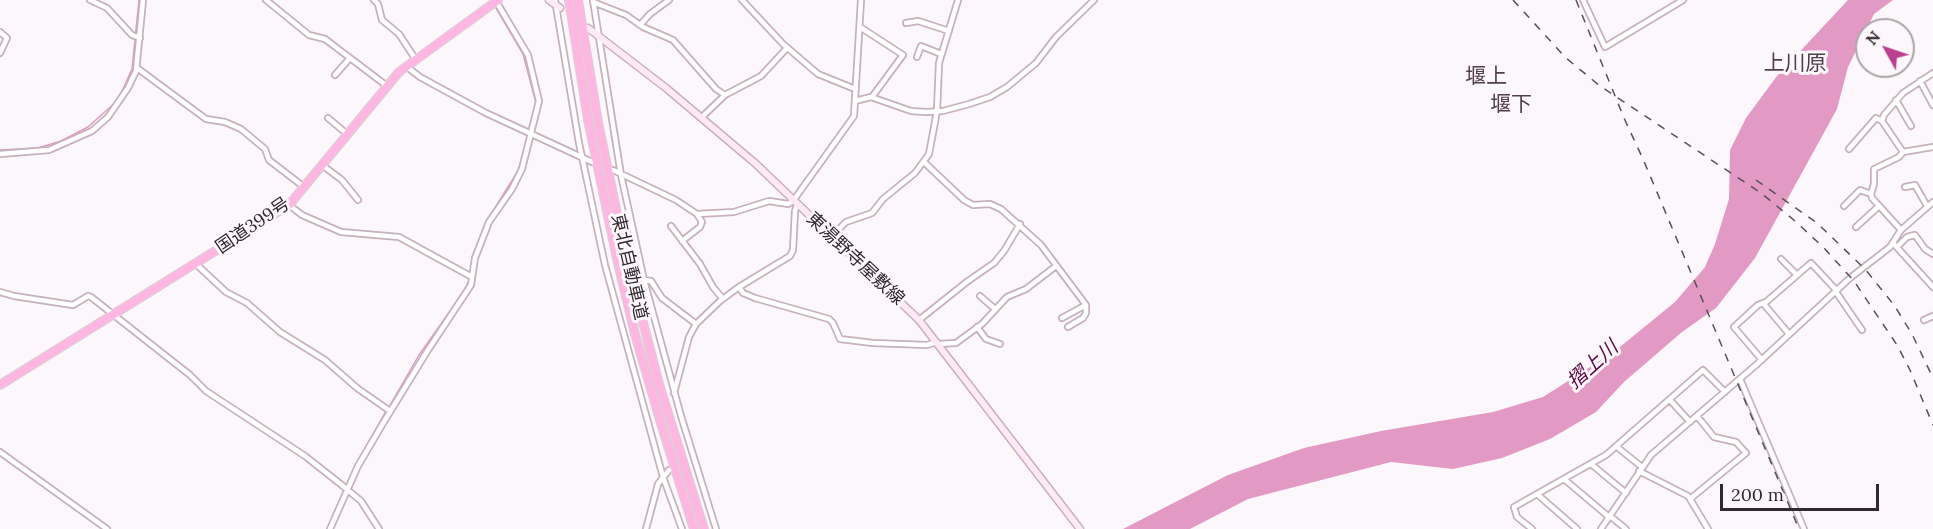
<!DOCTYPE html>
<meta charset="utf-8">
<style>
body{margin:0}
#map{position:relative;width:1933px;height:529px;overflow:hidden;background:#fcf7fa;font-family:Lora,serif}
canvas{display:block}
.north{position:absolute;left:1855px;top:18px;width:60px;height:60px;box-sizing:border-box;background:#fcf7fa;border:2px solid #aba5a8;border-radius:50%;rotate:310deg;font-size:16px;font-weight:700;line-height:24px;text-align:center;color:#32292e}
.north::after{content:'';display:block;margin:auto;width:21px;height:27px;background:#bb4091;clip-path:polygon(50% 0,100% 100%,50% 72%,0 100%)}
.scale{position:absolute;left:1720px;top:484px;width:159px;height:27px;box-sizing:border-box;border:3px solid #32292e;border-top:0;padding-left:8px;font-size:18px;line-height:21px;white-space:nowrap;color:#32292e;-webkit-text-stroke:4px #fcf7fa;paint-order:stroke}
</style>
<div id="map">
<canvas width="1933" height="529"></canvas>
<div class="north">N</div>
<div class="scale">200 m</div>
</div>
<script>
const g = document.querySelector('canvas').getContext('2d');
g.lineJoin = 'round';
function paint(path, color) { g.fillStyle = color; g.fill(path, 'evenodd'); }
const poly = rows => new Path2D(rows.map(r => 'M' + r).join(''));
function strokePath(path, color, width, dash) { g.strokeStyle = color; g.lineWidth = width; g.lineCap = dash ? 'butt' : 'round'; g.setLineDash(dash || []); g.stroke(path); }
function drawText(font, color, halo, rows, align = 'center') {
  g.font = font + ' Lora,"Noto Sans JP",serif'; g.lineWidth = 6; g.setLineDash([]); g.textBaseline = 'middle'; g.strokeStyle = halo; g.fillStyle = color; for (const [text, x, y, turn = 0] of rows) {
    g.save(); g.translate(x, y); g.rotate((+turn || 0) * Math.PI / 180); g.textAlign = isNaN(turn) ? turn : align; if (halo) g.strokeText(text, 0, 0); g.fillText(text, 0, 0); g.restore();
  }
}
paint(poly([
 [1848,0,1893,0,1874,14,1848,67,1837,109,1755,258,1716,308,1682,332,1624,382,1596,412,1550,439,1502,458,1453,469,1391,462,1248,499,1190,529,1123,529,1228,475,1304,448,1381,431,1493,412,1543,397,1615,351,1675,302,1705,267,1715,244,1729,199,1730,150,1746,118,1777,76]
]), '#e299c3');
strokePath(poly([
 [496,8,523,54,536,103],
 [119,98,132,69,139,0],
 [0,150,38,148,61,141,88,127,116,102],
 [474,254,488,219,518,171,526,145],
 [470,274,473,258],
 [461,296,470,279],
 [389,407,419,355,458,300],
 [358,461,386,411],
 [346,486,353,471],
 [327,529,344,490]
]), '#e299c3', 1.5);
const street = poly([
 [90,0,107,8,132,35,140,38],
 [266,0,309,35,325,39,387,86],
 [374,0,378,4,382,20,399,34,416,60],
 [555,0,579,143,605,265,663,477,682,529],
 [593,0,621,175,644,280,681,416,716,529],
 [742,0,783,44,818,74,855,89],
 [1583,0,1605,47,1683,0],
 [593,2,626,15,643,27,673,40,716,89,725,95],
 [906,23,918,21,949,31],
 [640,25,650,14,669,0],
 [860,27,903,55,872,97],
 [0,32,7,38,0,53],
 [917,57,921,46,941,54],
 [407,67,420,77,486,113,592,162],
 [137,68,206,119,225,122,241,129,265,149,269,160,304,187],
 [1933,73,1903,93,1884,115,1882,121,1903,152,1933,147],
 [335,75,350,58],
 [1920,81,1933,105],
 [1896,100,1911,126],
 [855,101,871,97,911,111,926,112,943,111,969,104,990,97,1007,87,1036,63,1056,37,1094,0],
 [328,118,347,134],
 [701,118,725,95,761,76,787,48],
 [1849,149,1876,118,1882,121],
 [0,154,49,150,92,131,108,117,128,88,136,71,143,0],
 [924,162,964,200,973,205,990,204,1001,209,1041,245,1086,305,1086,313,1083,318,1068,327],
 [322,165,342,180,358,200],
 [613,170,676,200,697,214,734,212,769,201,788,204,793,201,854,116,861,0],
 [1905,187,1915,185,1927,206],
 [289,205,302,215,341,232,399,237,472,277],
 [1844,206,1860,190,1871,194],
 [671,226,700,264,713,287,723,299],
 [1856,227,1879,206],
 [1901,230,1872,198,1871,194,1874,184,1874,169,1899,157,1903,152],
 [831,237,846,222,872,213,883,199,915,173,929,154,937,111,939,63,958,0],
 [682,241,700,227,702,222,697,214],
 [1893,243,1933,287],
 [1897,247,1907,237,1915,235,1925,249,1933,254],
 [1781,259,1797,275],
 [196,264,226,292,247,303,280,332,325,360,357,388,390,411],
 [644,280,651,281,662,298,696,324],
 [739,287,743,293,755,298,829,319,833,323,840,339,873,343,927,345,937,342],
 [0,292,14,296,73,305,88,296,91,297,190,375,206,391,305,456,343,486,361,501,379,529],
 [1836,292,1862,330],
 [980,296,995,309],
 [1763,303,1789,334],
 [1062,318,1086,305],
 [919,320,968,281,994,263,1004,251,1020,224],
 [1924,320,1933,316],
 [977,327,986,339,1000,344],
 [939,344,956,343,982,324,1007,297,1026,289,1056,266],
 [1762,360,1734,327,1758,305,1766,302,1811,263,1837,291],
 [1740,379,1804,529],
 [674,393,689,337,696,324,720,301,739,287,790,256,793,250,795,211,797,205],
 [1670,400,1690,422],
 [1697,416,1714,437,1736,442,1746,453,1690,499,1708,529],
 [1617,447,1642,467],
 [0,452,107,529],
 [1591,464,1626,493],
 [1639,471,1688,496,1690,499],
 [1564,479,1609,517],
 [1537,494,1577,529],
 [1610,516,1626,529],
 [330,529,358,466,382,425,428,350,471,285,475,258,489,222,512,189,522,169,539,101,528,55,496,1],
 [646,529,658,484,669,470],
 [1532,529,1517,517,1514,507,1606,455,1703,370,1725,392],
 [1601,529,1651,455,1756,365,1850,278,1890,247,1901,230,1933,202]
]);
const secondary = poly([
 [549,0,560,8],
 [588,28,666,88,756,164,919,320,1080,529]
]);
const highway = poly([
 [569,0,588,120,617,259,635,334,662,427,694,529],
 [578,0,598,122,626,257,659,384,704,529],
 [0,385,289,205,399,72,498,0]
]);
strokePath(street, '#c7b1bd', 8);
strokePath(secondary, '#c7b1bd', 9);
strokePath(highway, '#d6d4d5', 10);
strokePath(street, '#fff', 4.5);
strokePath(secondary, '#ffe9f6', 6);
strokePath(highway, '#ffb6e0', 8);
strokePath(poly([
 [1513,0,1566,58,1600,86,1761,193,1795,221,1824,248,1854,281,1897,345,1910,370,1933,425],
 [1576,0,1624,118,1643,159,1799,529],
 [1756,180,1817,223,1865,269,1894,305,1912,334,1933,378]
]), '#595155', 1.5, [8, 8]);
drawText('18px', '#32292e', '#fcf7fa', [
 ["国道399号",253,226,-34],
 ["東湯野寺屋敷線",855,259,43],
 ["東北自動車道",629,267,77]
]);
drawText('italic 20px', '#5d0544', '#fcf7fa', [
 ["摺上川",1593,365,-42]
]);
drawText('21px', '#513f49', '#fcf7fa', [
 ["上川原",1795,64],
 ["堰上",1486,77],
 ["堰下",1511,105]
]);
</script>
